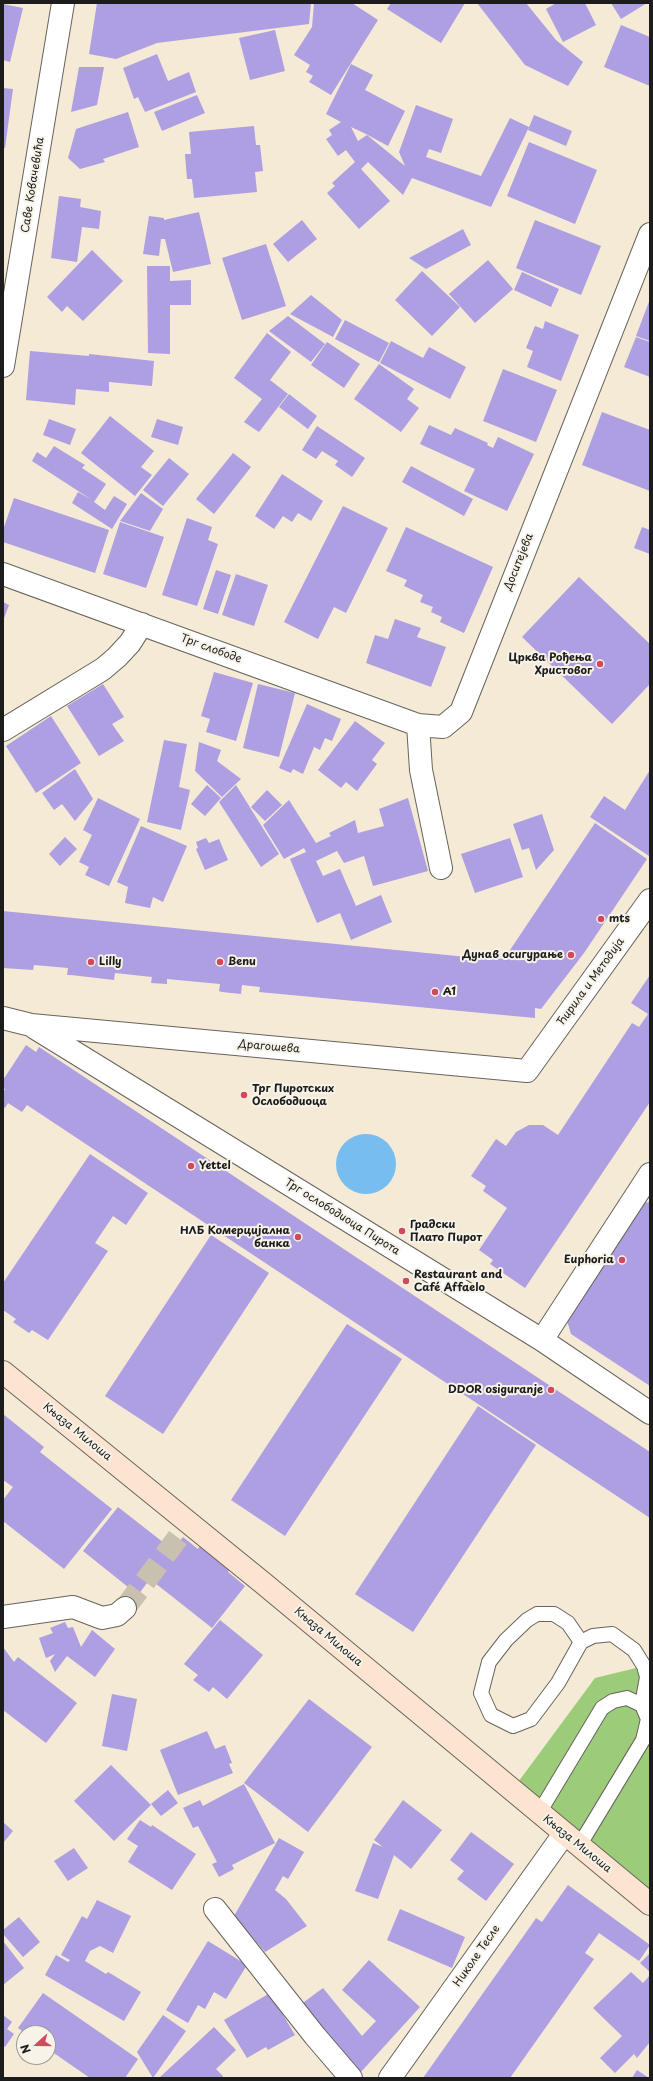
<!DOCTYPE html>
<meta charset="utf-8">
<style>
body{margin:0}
#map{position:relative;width:653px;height:2081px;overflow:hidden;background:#f4ead5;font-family:"Playpen Sans",sans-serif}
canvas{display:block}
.frame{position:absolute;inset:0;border:4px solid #1c1c1c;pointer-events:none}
.north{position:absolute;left:16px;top:2025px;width:40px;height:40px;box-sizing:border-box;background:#f7f3e8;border:1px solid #9f9d96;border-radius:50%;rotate:249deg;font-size:11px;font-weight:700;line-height:16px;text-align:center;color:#1c1c1c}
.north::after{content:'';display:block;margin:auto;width:14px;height:18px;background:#d1495b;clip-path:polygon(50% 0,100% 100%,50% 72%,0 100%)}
</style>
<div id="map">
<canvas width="653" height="2081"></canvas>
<div class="frame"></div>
<div class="north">N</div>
</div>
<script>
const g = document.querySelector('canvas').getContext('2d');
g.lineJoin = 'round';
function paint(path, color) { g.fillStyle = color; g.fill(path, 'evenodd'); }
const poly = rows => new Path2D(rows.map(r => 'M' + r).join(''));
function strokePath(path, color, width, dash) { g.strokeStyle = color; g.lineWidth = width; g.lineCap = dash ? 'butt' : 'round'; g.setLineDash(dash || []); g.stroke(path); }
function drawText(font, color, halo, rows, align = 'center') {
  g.font = font + ' "Playpen Sans",sans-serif'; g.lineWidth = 4; g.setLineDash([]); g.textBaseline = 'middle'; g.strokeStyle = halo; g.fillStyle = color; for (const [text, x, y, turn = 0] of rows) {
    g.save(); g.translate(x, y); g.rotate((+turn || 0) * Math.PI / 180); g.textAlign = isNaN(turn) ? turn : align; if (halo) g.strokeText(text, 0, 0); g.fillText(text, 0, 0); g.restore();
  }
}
paint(poly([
 [636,1668,650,1687,650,1894,513,1789,595,1678]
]), '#9ccc7a');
paint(poly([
 '336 1164a30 30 0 1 1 60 0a30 30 0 1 1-60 0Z'
]), '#78bdef');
paint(poly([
 [97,3,311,3,309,24,157,43,116,59,89,54],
 [314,3,352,3,378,20,331,95,309,82,313,76,306,72,310,65,294,55,312,27],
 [391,3,465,3,441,43,387,9],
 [477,3,526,3,556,40,583,62,568,86,525,65],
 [556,3,585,3,596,25,563,42,546,9],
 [611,3,647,3,621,19],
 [3,4,23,8,10,62,3,60],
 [621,25,650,37,650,86,604,67],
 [275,30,285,71,250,80,239,38],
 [157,54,168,81,189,72,196,92,145,112,138,97,134,99,123,68],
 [351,64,373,75,365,90,405,111,388,146,366,134,351,127,358,141,367,135,405,166,399,152,416,105,453,119,441,153,429,149,426,157,481,176,510,118,529,127,491,207,412,178,403,195,368,162,361,169,390,201,359,229,327,193,335,186,332,183,355,162,346,150,338,156,326,139,332,135,329,130,341,122,326,114],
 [79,67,104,67,97,105,71,112],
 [3,88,13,89,5,148,3,148],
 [197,95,205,113,162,131,154,112],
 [128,112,139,147,103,159,105,162,80,169,68,158,76,129],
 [534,115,572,131,566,146,528,130],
 [254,126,256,145,260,145,263,171,255,172,257,192,194,198,192,179,187,179,185,154,191,154,189,132],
 [529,142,597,170,575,224,507,196],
 [59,196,81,199,80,207,101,211,99,229,82,227,77,262,51,258],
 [199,212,211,264,173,272,165,239,161,239,159,256,143,254,149,216,164,218,164,220],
 [302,220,317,239,288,262,273,244],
 [535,220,601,246,581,295,516,268],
 [463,229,471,245,426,269,409,258],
 [266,244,286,306,242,320,222,258],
 [92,250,123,281,83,321,67,306,62,312,47,297],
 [488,260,513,289,475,323,449,294],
 [147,266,170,266,170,281,191,280,191,305,170,305,170,354,148,353],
 [422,271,460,307,432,336,395,300],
 [522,272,559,289,551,307,514,290],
 [311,295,342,320,333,337,290,314],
 [650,299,650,341,636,336],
 [288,316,325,344,311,362,269,331],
 [345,320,389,343,379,362,335,339],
 [545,321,579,335,561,381,527,367,533,351,526,348,535,326,543,329],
 [267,333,291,352,270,380,288,394,259,432,244,422,262,399,234,378],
 [636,337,650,342,650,377,624,367],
 [391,341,423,358,429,347,466,367,450,399,380,363],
 [327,342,360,364,344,388,311,365],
 [30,351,89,356,89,354,154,361,152,386,109,382,109,392,76,389,75,405,26,400],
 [379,364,414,389,407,399,419,408,401,432,354,399],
 [503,369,557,390,536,442,483,421],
 [289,394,317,416,308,429,279,407],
 [602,412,650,430,650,491,582,465],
 [110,416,154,451,141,467,152,475,135,496,81,453],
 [49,419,76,429,70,445,43,435],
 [157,419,183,427,178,445,151,437],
 [429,425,451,435,455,428,488,443,487,445,493,448,498,437,534,454,507,511,464,491,475,469,420,444],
 [317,426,365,458,352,477,335,465,338,461,322,451,316,459,302,450],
 [54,446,85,465,82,468,106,484,94,502,105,510,114,496,127,504,112,529,72,503,78,492,92,500,32,461,37,452,46,458],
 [233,453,251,467,214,514,196,499],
 [169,458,189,474,163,506,143,490],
 [411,466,473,499,464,516,402,482],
 [282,474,323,501,311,521,298,513,292,522,283,516,274,529,255,516],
 [141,493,163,509,150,531,120,521],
 [14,498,109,530,95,573,3,542,3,530],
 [343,506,388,528,346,613,334,607,318,639,284,622],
 [187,518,212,527,208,540,218,544,197,606,162,595],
 [120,522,164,537,146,588,103,574],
 [406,527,493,567,464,633,440,622,442,617,431,612,433,607,420,602,423,595,404,586,407,580,386,571],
 [642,527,650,530,650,554,634,548],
 [216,570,231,575,218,614,203,609],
 [236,574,268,585,254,626,222,615],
 [579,577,650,644,650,684,612,724,522,637],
 [3,602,9,605,3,621],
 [395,619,421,628,417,637,446,647,431,687,366,663,375,635,388,639],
 [214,672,253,683,236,741,206,732,210,719,201,716],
 [103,684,124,717,112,724,124,741,99,756,67,706],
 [258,684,295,693,279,757,243,748],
 [307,704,341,719,332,741,325,738,320,750,314,747,303,774,293,769,291,773,279,768],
 [51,716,81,763,36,793,6,746],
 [355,721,385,743,372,760,377,764,357,791,346,782,341,788,318,770],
 [164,740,187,744,179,787,190,790,181,830,147,822],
 [199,742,221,750,217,761,241,779,222,797,195,771],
 [75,769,93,799,75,821,62,804,54,810,42,793],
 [650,770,650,855,649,856,590,817,604,796,625,810],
 [207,785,221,798,205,816,191,804],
 [236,785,279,854,261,867,219,802],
 [267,790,282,805,265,821,251,807],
 [98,798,140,819,109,886,85,875,89,867,79,862,92,835,83,830],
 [408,798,428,871,373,886,364,856,344,863,337,851,316,861,323,876,340,869,356,906,381,895,392,922,351,940,340,913,317,923,290,859,306,852,304,848,284,859,263,825,289,800,316,843,331,836,329,833,355,820,358,833,384,826,379,809],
 [542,814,554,850,536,870,529,848,522,850,513,824],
 [595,823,647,859,584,953,541,1009,535,1008,535,1018,259,992,260,987,242,985,241,994,222,992,219,991,220,984,167,979,167,984,151,983,152,977,115,973,114,980,71,975,67,975,68,968,34,965,33,970,3,968,3,911,487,959,487,957,504,959],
 [141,826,187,846,163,902,153,897,150,908,125,903,128,887,117,882],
 [65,837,77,849,60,866,49,854],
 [206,838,209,843,219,839,228,860,205,870,196,849,198,848,196,842],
 [510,838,523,877,475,893,461,854],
 [650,975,650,1102,525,1288,490,1264,493,1260,479,1250,507,1208,483,1191,486,1186,471,1176,496,1139,506,1146,516,1132,529,1125,543,1125,558,1135,632,1023,639,1027,648,1014,631,1003],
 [26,1045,36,1052,39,1047,650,1452,650,1518,27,1105,22,1112,8,1103,5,1108,3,1106,3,1093,5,1089,3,1088,3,1080],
 [90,1154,148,1193,126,1225,113,1216,95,1243,108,1251,48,1340,32,1330,29,1333,13,1322,16,1319,3,1310,3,1283],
 [650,1202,650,1386,571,1334,565,1314,636,1204],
 [211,1235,269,1273,163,1434,105,1396],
 [347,1324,402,1359,285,1536,231,1500],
 [478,1406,536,1445,413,1632,355,1594],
 [3,1414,44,1447,40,1452,112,1509,64,1569,3,1521,3,1500,13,1487,3,1480],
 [118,1507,173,1550,183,1537,198,1549,200,1546,230,1569,228,1572,245,1586,212,1628,150,1579,138,1595,83,1551],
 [220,1620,263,1655,227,1699,213,1687,209,1692,193,1680,198,1675,184,1664],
 [65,1622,68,1628,73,1627,81,1647,92,1630,115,1649,95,1677,67,1656,55,1672,50,1661,55,1654,46,1658,39,1638,53,1633,50,1628],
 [3,1647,14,1662,18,1657,77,1703,46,1743,3,1710],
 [112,1694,137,1699,127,1751,102,1746],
 [309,1699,372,1747,308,1832,244,1783],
 [207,1731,215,1749,225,1745,232,1763,229,1764,233,1773,178,1795,160,1750],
 [111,1765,151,1805,114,1841,74,1801],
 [244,1784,275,1843,232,1865,234,1869,219,1877,212,1864,217,1862,198,1826,193,1828,183,1808,200,1800,203,1806],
 [168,1790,178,1803,161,1816,151,1804],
 [403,1800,442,1830,411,1869,394,1855,378,1899,355,1891,373,1843,383,1847,374,1840],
 [140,1820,151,1827,152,1825,196,1854,172,1890,128,1862,138,1846,127,1839],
 [3,1822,13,1831,3,1843],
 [471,1832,514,1864,486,1901,457,1879,464,1871,450,1860],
 [279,1838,304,1852,288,1879,283,1876,275,1890,286,1899,307,1926,265,1952,234,1916],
 [74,1848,88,1868,68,1881,54,1861],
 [568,1885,650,1945,639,1961,599,1933,585,1953,594,1959,510,2078,423,2078,532,1924,536,1918,542,1922],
 [97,1900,131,1916,113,1953,100,1946,90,1951,85,1961,106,1974,108,1972,141,1992,124,2021,45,1975,56,1955,68,1962,70,1960,61,1955,82,1916,87,1919],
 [400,1909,465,1937,452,1968,387,1940],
 [19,1917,40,1942,23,1957,3,1934,3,1930],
 [3,1941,24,1968,3,1985],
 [208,1941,247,1965,226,1999,214,1992,205,2009,198,2005,188,2023,166,2010],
 [650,1953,650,1972,640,1963],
 [369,1960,420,2007,360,2073,300,2005,323,1988,362,2036,376,2021,342,1990],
 [631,1972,643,1983,650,1975,650,2042,637,2058,634,2054,615,2073,600,2058,622,2036,593,2008],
 [43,1993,138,2059,125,2078,90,2078,48,2049,48,2033,25,2033,18,2028],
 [270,1993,295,2035,268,2050,266,2047,247,2058,224,2020],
 [3,2015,12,2022,7,2029,14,2034,5,2047,3,2045],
 [163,2015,186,2031,153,2078,137,2052],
 [214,2027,236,2050,216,2069,223,2076,222,2078,159,2078],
 [637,2070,649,2078,632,2078]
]), '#ae9ee2');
strokePath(poly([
 [125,1608,180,1535]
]), '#c9c1b0', 22, [22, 11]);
const lane = poly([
 [581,1642,568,1623,554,1614,537,1614,527,1620,506,1640,489,1662,481,1693,491,1715,513,1726,531,1719,558,1683,581,1642,593,1636,612,1634,634,1650,644,1666,647,1677,642,1705],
 [539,1813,602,1708,613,1701,627,1698,642,1705,648,1719,643,1740,579,1846]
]);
const street = poly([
 [3,366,63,3],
 [3,574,418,725,443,727,461,712,650,234],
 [418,725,421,770,441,868],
 [3,730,103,669,117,657,130,643,142,624],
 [3,1018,31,1025,527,1071,650,900],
 [35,1028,542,1340,650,1413],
 [542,1340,650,1174],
 [3,1617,73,1607,102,1618,117,1615,125,1608],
 [215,1909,315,2036,351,2078],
 [390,2078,564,1834]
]);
const secondary = poly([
 [3,1372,263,1583,650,1904]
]);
strokePath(lane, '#68645d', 16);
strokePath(street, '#68645d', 24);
strokePath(secondary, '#68645d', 24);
strokePath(lane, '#fff', 14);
strokePath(street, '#fff', 22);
strokePath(secondary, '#fde4d0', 22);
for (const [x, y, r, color] of [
 [600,664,4,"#d1495b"],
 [601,919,4,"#d1495b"],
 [571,955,4,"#d1495b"],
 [91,962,4,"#d1495b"],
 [220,962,4,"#d1495b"],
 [435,992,4,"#d1495b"],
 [244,1095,4,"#d1495b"],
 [191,1166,4,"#d1495b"],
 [402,1231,4,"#d1495b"],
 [298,1237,4,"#d1495b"],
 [622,1260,4,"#d1495b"],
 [406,1281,4,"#d1495b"],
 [551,1390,4,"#d1495b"]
]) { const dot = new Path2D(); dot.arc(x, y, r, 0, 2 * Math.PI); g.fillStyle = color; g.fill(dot); strokePath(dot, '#f7f3e8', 1.5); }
drawText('11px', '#1c1c1c', '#f7f3e8', [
 ["Саве Ковачевића",33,185,-81],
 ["Доситејева",519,562,-68],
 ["Трг слободе",211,649,20],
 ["Ћирила и Методија",591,982,-54],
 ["Драгошева",269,1047,5],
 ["Трг ослободиоца Пирота",342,1217,32],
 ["Књаза Милоша",77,1432,39],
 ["Књаза Милоша",328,1637,40],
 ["Књаза Милоша",577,1844,39],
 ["Николе Тесле",477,1956,-55]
]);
drawText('bold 11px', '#1c1c1c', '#f7f3e8', [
 ["Црква Рођења",592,658,"right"],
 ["Христовог",592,671,"right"],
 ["mts",609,919],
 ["Дунав осигурање",563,955,"right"],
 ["Lilly",99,962],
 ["Benu",228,962],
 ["A1",443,992],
 ["Трг Пиротских",252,1089],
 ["Ослободиоца",252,1102],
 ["Yettel",199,1166],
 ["Градски",410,1225],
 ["Плато Пирот",410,1238],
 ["НЛБ Комерцијална",290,1231,"right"],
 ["банка",290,1244,"right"],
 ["Euphoria",614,1260,"right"],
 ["Restaurant and",414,1275],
 ["Café Affaelo",414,1288],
 ["DDOR osiguranje",543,1390,"right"]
], 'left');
</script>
